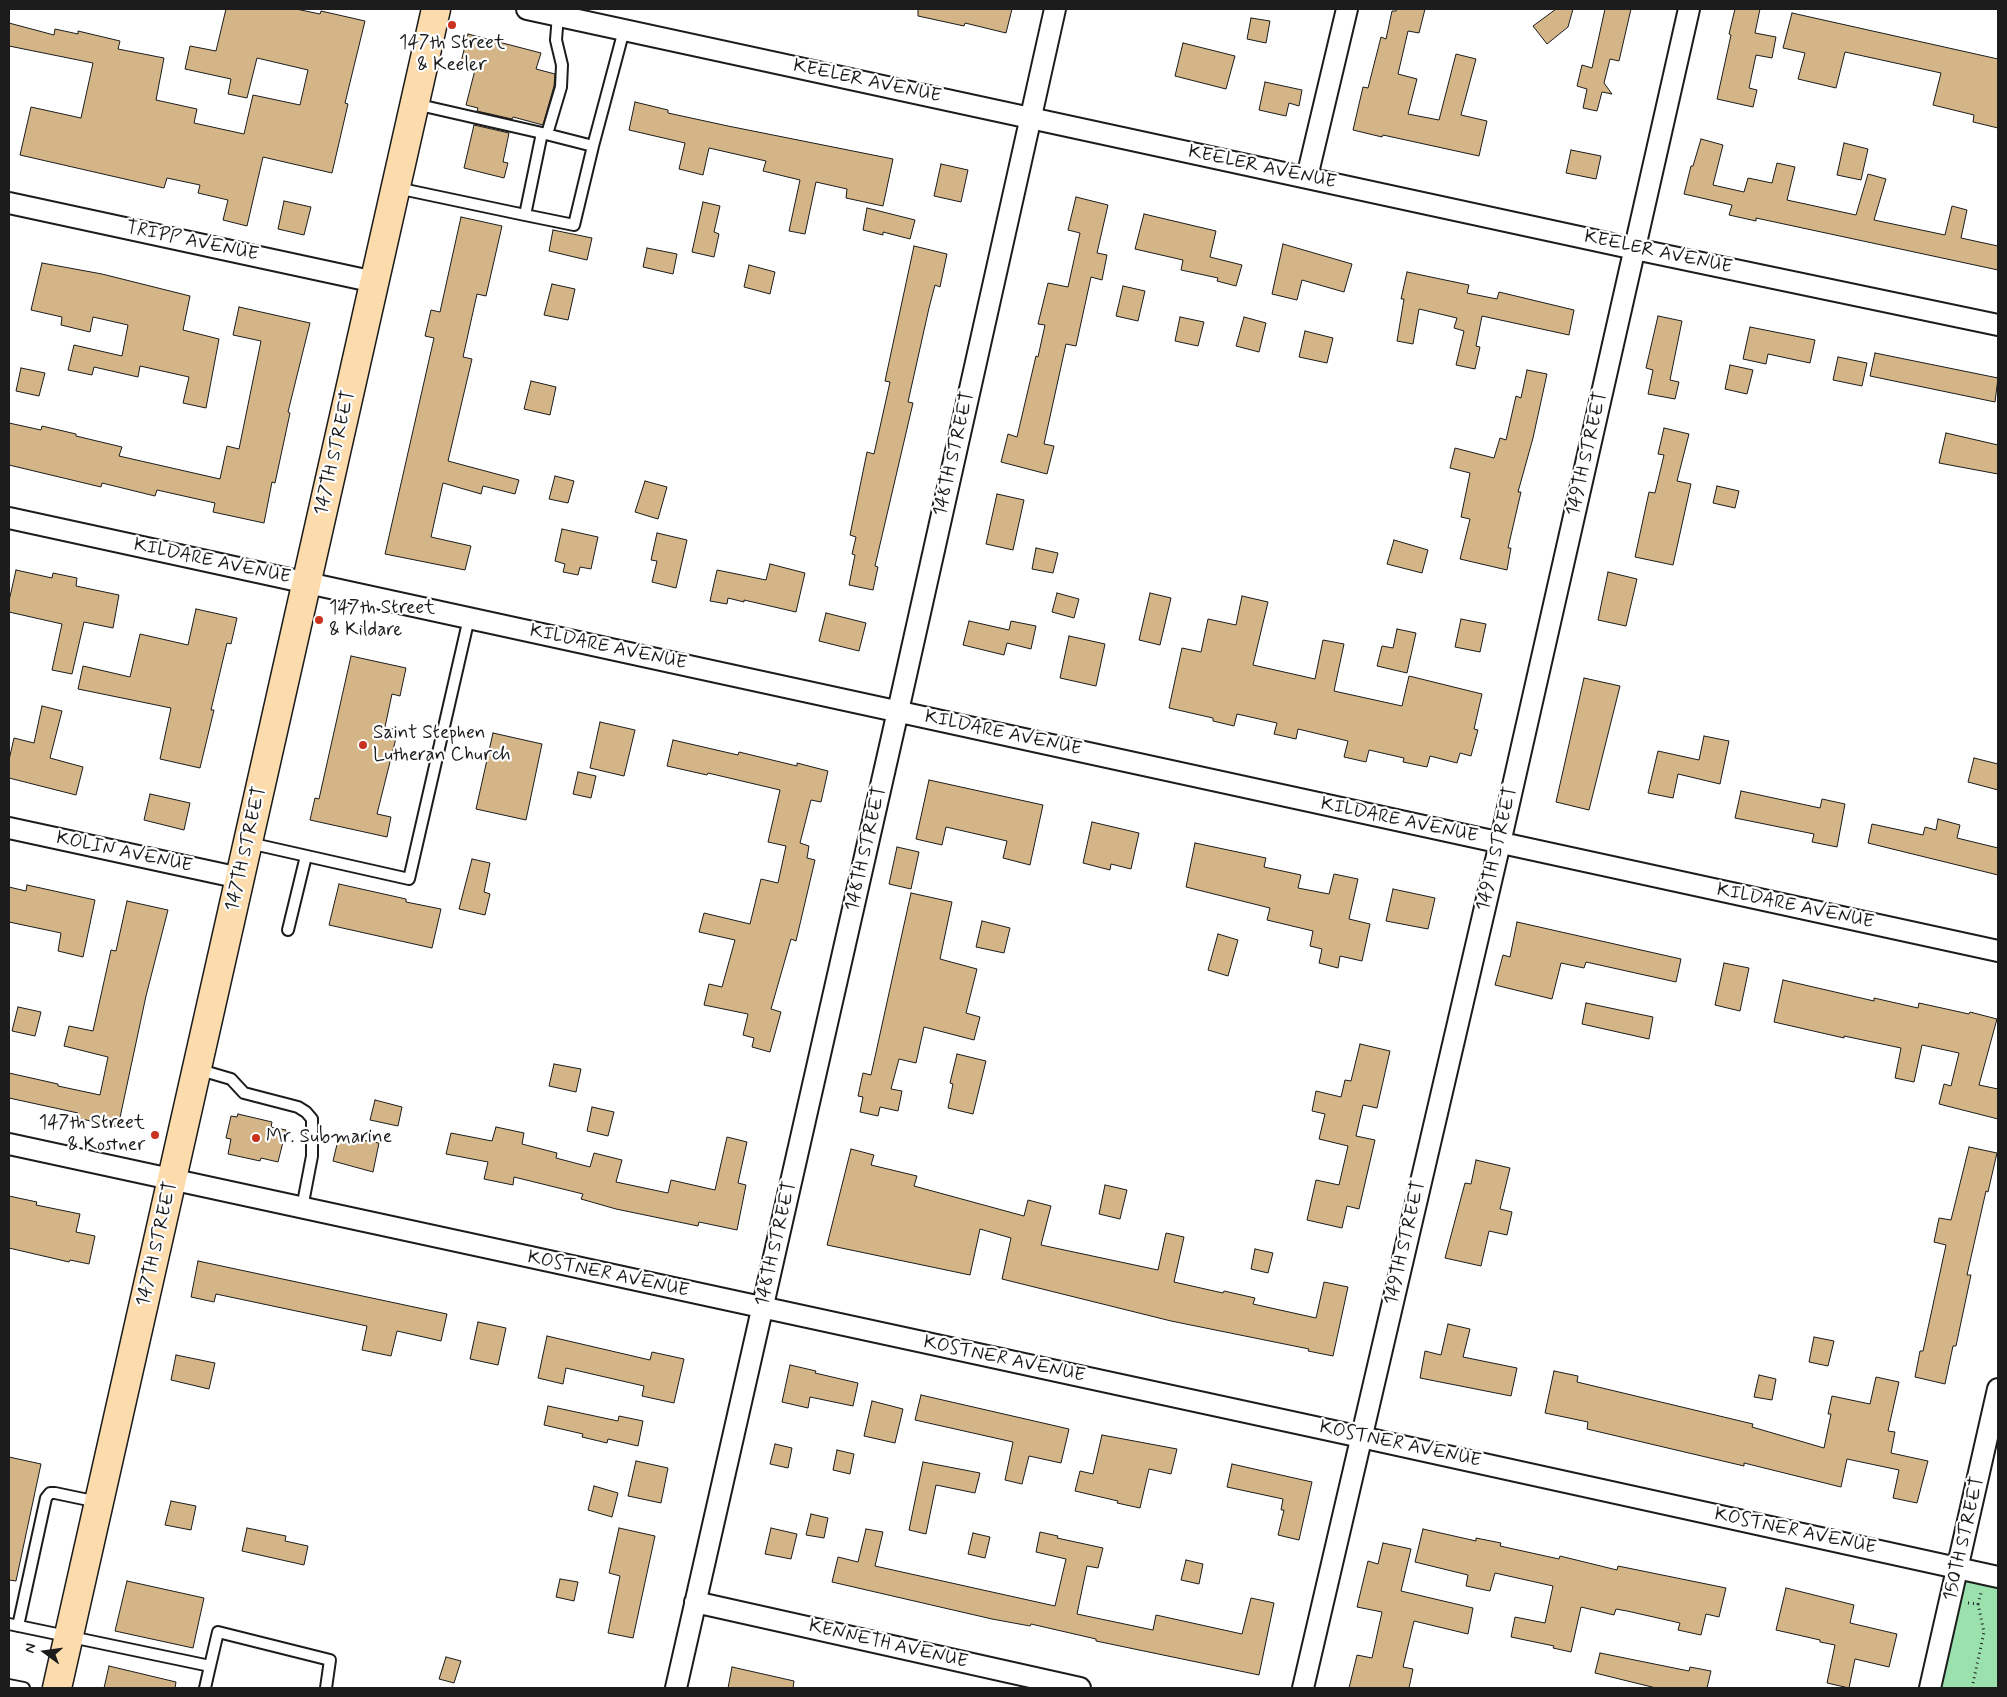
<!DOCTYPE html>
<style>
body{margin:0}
#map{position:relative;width:2007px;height:1697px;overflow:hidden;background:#fff;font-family:Mynerve,sans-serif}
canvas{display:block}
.frame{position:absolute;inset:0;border:10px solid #1c1c1c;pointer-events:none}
.north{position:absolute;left:20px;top:1627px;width:50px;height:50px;-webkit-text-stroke:4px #fff;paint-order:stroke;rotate:284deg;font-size:14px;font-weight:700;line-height:20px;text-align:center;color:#1c1c1c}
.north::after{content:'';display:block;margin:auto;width:18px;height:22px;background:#1c1c1c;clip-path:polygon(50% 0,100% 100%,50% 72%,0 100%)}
</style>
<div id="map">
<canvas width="2007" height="1697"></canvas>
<div class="frame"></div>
<div class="north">N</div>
</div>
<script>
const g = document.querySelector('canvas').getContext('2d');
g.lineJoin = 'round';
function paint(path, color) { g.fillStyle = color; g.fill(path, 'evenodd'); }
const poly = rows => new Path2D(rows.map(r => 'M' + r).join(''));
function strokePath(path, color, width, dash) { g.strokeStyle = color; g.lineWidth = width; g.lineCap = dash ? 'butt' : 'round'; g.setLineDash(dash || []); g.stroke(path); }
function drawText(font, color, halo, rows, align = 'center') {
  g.font = font + ' Mynerve,sans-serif'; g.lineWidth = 4.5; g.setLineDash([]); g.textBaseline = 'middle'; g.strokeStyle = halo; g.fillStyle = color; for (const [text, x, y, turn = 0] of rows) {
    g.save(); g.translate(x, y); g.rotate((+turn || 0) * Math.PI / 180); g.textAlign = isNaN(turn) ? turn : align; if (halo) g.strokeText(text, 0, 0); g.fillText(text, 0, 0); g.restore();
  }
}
paint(poly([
 [1958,1568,1998,1577,1998,1688,1931,1688]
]), '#9be1ae');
const building = poly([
 [226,9,296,9,320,14,321,11,365,21,345,103,348,104,332,173,263,157,247,226,223,220,228,200,198,193,200,185,167,178,164,188,20,155,31,107,81,118,93,63,9,46,9,23,54,35,55,29,78,34,78,31,120,41,118,49,164,58,156,100,197,109,194,123,244,134,253,95,300,105,308,70,257,58,247,98,228,94,231,79,185,69,190,46,216,51,226,9],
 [918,9,1012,9,1006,33,965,23,964,26,918,16,918,9],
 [1397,9,1425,9,1419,33,1408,31,1398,74,1417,79,1408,114,1439,120,1456,54,1476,59,1461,115,1487,121,1479,156,1383,135,1382,137,1353,130,1363,87,1368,88,1381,37,1386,39,1392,11,1396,11,1397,9],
 [1556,9,1573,9,1568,27,1547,44,1533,26,1556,9],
 [1605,9,1631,9,1619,61,1610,59,1604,83,1612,94,1602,92,1597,111,1583,108,1587,89,1577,86,1582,65,1592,68,1605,9],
 [1735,9,1760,9,1755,33,1776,37,1772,58,1756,55,1749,88,1757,90,1753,107,1717,99,1731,35,1729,34,1735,9],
 [1792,13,1998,59,1998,128,1973,122,1974,115,1933,105,1941,73,1845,52,1836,88,1798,79,1805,53,1783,48,1792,13],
 [1251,18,1270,21,1266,43,1247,39,1251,18],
 [468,34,541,53,536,69,555,74,554,86,543,125,513,117,512,119,477,111,478,108,466,105,475,70,460,66,468,34],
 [1183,43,1235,56,1226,89,1175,76,1183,43],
 [1265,82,1302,90,1299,106,1289,103,1286,116,1259,110,1265,82],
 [635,102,668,110,668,113,728,126,893,159,883,206,846,198,847,189,816,182,805,234,789,231,800,180,763,171,766,161,709,148,703,175,679,169,685,143,629,130,635,102],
 [474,125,509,133,503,162,508,163,504,178,464,168,474,125],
 [1701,139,1723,145,1713,185,1744,192,1748,178,1772,183,1777,163,1795,167,1787,200,1856,215,1868,174,1886,179,1874,220,1945,235,1952,206,1967,210,1961,238,1998,246,1998,270,1756,218,1756,221,1729,215,1732,205,1684,194,1691,166,1693,166,1701,139],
 [1844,143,1868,149,1861,180,1837,175,1844,143],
 [1571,150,1601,156,1596,179,1566,173,1571,150],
 [941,164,968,170,961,202,934,196,941,164],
 [1076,197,1108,205,1097,253,1107,255,1102,280,1091,277,1076,346,1066,344,1044,444,1054,446,1047,474,1001,462,1008,434,1017,437,1036,356,1038,357,1045,325,1038,324,1048,283,1068,287,1080,233,1068,230,1076,197],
 [284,201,311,207,304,235,278,229,284,201],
 [703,202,720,206,714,232,719,234,714,257,692,252,703,202],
 [867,208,915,220,910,239,883,232,883,235,863,230,867,208],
 [1144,214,1216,231,1210,257,1242,265,1236,286,1217,281,1218,278,1181,270,1183,260,1135,249,1144,214],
 [461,217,502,226,486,296,477,294,463,357,472,359,448,461,519,480,515,494,483,486,481,494,443,483,431,537,471,546,465,570,385,554,434,338,425,336,431,310,440,312,461,217],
 [553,230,592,238,587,260,549,251,553,230],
 [1283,244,1352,264,1344,292,1302,280,1297,300,1272,294,1283,244],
 [914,246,947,254,940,287,935,285,929,308,908,402,913,403,885,523,875,566,878,567,873,590,849,585,855,555,852,554,856,537,850,535,867,452,874,454,890,382,885,381,914,246],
 [647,248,677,254,673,274,643,267,647,248],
 [42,263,102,274,190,296,183,330,219,339,206,408,183,403,189,377,140,366,138,377,94,367,92,375,68,370,74,345,122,356,128,325,93,317,90,332,61,325,62,317,31,310,42,263],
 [749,265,775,272,770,294,744,287,749,265],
 [1407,272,1469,285,1467,293,1497,299,1499,292,1574,310,1569,335,1482,316,1476,346,1480,347,1475,369,1456,365,1464,331,1454,328,1457,318,1419,309,1413,344,1397,341,1404,299,1401,299,1407,272],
 [552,284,575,289,568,320,544,315,552,284],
 [1123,286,1145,291,1138,321,1116,316,1123,286],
 [239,307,310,323,288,412,290,413,275,483,272,482,264,523,213,512,215,503,157,490,155,496,102,483,101,487,9,465,9,423,41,430,42,426,76,434,76,436,122,447,119,456,220,479,227,446,239,449,261,341,233,335,239,307],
 [1658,316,1682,321,1670,380,1679,382,1675,399,1648,394,1653,370,1646,368,1658,316],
 [1180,317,1204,322,1198,346,1175,341,1180,317],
 [1244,317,1266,323,1259,352,1236,346,1244,317],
 [1750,327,1815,340,1810,363,1768,354,1766,364,1743,359,1750,327],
 [1305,331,1333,338,1327,363,1299,357,1305,331],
 [1875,353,1998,378,1995,402,1870,376,1875,353],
 [1838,357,1867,363,1862,386,1833,380,1838,357],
 [1730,365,1753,370,1747,394,1725,389,1730,365],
 [21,368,45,373,39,396,16,391,21,368],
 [1527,370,1547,374,1533,438,1518,492,1521,492,1508,548,1511,548,1507,570,1460,559,1470,519,1461,517,1470,473,1450,468,1455,448,1494,458,1500,438,1506,440,1516,396,1521,398,1527,370],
 [531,381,556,387,550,415,524,409,531,381],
 [1664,428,1689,434,1677,481,1691,484,1673,565,1635,557,1649,492,1655,493,1664,455,1658,454,1664,428],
 [1946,433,1998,445,1998,474,1939,463,1946,433],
 [555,476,574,481,568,503,549,499,555,476],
 [645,481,667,487,658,519,635,512,645,481],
 [1717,486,1739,491,1735,508,1713,503,1717,486],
 [997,494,1024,500,1013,550,986,544,997,494],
 [562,529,598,537,591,569,580,567,578,575,563,572,565,564,555,561,562,529],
 [657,533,687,540,676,588,652,582,657,561,651,560,657,533],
 [1394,540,1428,550,1422,573,1387,564,1394,540],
 [1036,548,1058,553,1053,573,1032,569,1036,548],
 [770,564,805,573,796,612,744,600,744,602,728,598,727,604,710,601,717,570,766,580,770,564],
 [16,570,52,578,53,573,77,578,76,586,119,595,113,628,84,622,72,674,52,670,62,624,9,612,9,601,16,570],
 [1608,572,1637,579,1626,626,1598,620,1608,572],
 [1057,593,1079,599,1074,618,1052,612,1057,593],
 [1150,593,1171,598,1160,645,1139,640,1150,593],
 [1242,596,1268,602,1253,665,1315,679,1323,640,1344,644,1334,691,1402,706,1409,676,1482,694,1474,729,1478,730,1471,756,1460,753,1457,763,1430,756,1427,767,1403,762,1404,758,1369,750,1366,762,1344,757,1348,741,1298,729,1296,739,1274,734,1277,723,1237,714,1234,726,1213,721,1213,718,1169,708,1182,648,1201,652,1208,619,1236,625,1242,596],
 [196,609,237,618,231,644,227,643,211,710,214,710,200,768,160,759,171,708,78,689,83,666,130,677,140,634,188,645,196,609],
 [826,613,866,623,859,651,819,641,826,613],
 [1461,619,1486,624,1480,652,1455,647,1461,619],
 [969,621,1009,630,1011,621,1036,626,1031,649,1007,643,1004,655,963,645,969,621],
 [1397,629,1416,633,1407,673,1377,666,1382,646,1393,648,1397,629],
 [1069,636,1105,644,1096,686,1060,678,1069,636],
 [351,656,406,668,400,696,392,694,385,727,398,730,377,814,391,817,387,837,310,820,315,798,319,799,351,656],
 [1584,678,1620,686,1589,810,1556,802,1584,678],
 [42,706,62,711,50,758,83,767,76,795,9,778,9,760,14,738,34,743,42,706],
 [600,722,635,730,624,776,590,768,600,722],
 [493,733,542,744,526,820,476,809,493,733],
 [1704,736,1729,741,1720,784,1678,774,1673,798,1648,793,1658,751,1699,760,1704,736],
 [673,740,738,755,739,752,797,766,797,763,828,771,821,802,811,800,800,843,809,846,807,858,815,860,796,941,791,939,771,1009,781,1012,770,1052,752,1047,754,1038,743,1035,748,1014,704,1005,709,984,722,987,735,940,699,932,704,913,750,924,761,879,778,883,786,846,768,842,780,790,708,773,707,775,667,766,673,740],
 [1974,758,1998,764,1998,790,1968,782,1974,758],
 [578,772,596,776,591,798,573,794,578,772],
 [929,780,1043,805,1030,865,1003,858,1007,841,946,827,942,845,916,839,929,780],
 [1741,791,1820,808,1822,799,1845,804,1837,847,1812,842,1814,834,1735,818,1741,791],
 [150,794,190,803,184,830,144,820,150,794],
 [1938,819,1960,825,1957,838,1998,848,1998,875,1868,843,1872,824,1923,835,1925,827,1936,830,1938,819],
 [1092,822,1139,833,1131,869,1111,864,1110,870,1083,863,1092,822],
 [1195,843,1266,858,1264,867,1301,875,1298,888,1329,894,1334,874,1358,879,1349,919,1370,924,1362,961,1340,956,1338,968,1319,963,1322,949,1310,946,1313,931,1267,920,1270,908,1186,887,1195,843],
 [897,847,919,852,911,889,889,884,897,847],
 [472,859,490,863,484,892,490,894,485,915,459,909,472,859],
 [339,884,406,899,406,902,441,909,432,948,329,925,339,884],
 [27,885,95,900,83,957,58,951,61,933,9,922,9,887,26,891,27,885],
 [1393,889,1435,898,1428,929,1386,921,1393,889],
 [911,893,952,902,940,959,977,969,966,1013,980,1017,974,1040,924,1027,916,1063,899,1059,891,1089,902,1091,898,1111,880,1107,878,1116,860,1112,863,1097,858,1096,863,1073,871,1075,911,893],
 [127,901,168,910,146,996,118,1127,77,1118,78,1113,9,1098,9,1073,58,1084,58,1086,100,1095,108,1057,64,1046,69,1026,93,1031,111,950,116,951,127,901],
 [982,921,1010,928,1004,953,976,947,982,921],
 [1517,922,1681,959,1676,982,1586,962,1584,968,1561,963,1552,999,1495,985,1503,955,1510,957,1517,922],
 [1218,934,1238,940,1228,976,1208,970,1218,934],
 [1724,963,1749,968,1740,1011,1715,1005,1724,963],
 [1783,980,1874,1001,1874,998,1918,1008,1919,1003,1969,1014,1970,1012,1997,1019,1979,1085,1998,1089,1998,1119,1939,1104,1944,1084,1951,1086,1959,1053,1922,1045,1914,1082,1895,1078,1901,1048,1844,1036,1844,1038,1774,1022,1783,980],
 [1586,1003,1653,1017,1649,1039,1582,1024,1586,1003],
 [18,1007,41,1012,35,1036,12,1031,18,1007],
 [1360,1044,1390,1051,1377,1108,1363,1105,1356,1136,1375,1140,1359,1209,1347,1206,1342,1228,1307,1220,1316,1180,1339,1185,1348,1146,1319,1139,1325,1114,1312,1111,1316,1091,1341,1097,1345,1080,1351,1081,1360,1044],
 [957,1054,986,1061,973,1114,948,1108,953,1084,950,1083,957,1054],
 [554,1064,581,1069,576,1092,549,1086,554,1064],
 [375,1100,402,1107,398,1126,370,1120,375,1100],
 [592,1107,614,1112,608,1136,587,1131,592,1107],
 [238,1114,272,1122,271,1127,286,1130,278,1162,261,1158,260,1161,228,1154,231,1139,226,1138,231,1116,237,1117,238,1114],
 [496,1127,524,1133,522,1144,557,1153,556,1158,590,1167,594,1153,622,1160,616,1182,668,1193,671,1180,715,1190,727,1137,747,1142,738,1183,746,1185,737,1230,699,1222,698,1226,616,1209,581,1199,583,1194,514,1177,513,1185,484,1179,488,1162,446,1154,451,1133,492,1141,496,1127],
 [339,1136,379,1143,373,1172,333,1161,339,1136],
 [1969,1147,1997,1153,1988,1192,1986,1191,1967,1275,1971,1275,1956,1346,1953,1346,1945,1384,1915,1377,1920,1351,1923,1351,1946,1245,1934,1242,1939,1218,1951,1220,1969,1147],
 [851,1149,874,1155,871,1165,917,1176,914,1186,1024,1216,1028,1200,1051,1206,1041,1245,1158,1270,1166,1233,1184,1237,1174,1282,1223,1293,1224,1291,1255,1298,1253,1304,1316,1318,1324,1282,1348,1287,1333,1356,1308,1351,1309,1349,1171,1321,1002,1279,1011,1238,980,1229,970,1275,827,1245,851,1149],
 [1476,1160,1510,1168,1500,1209,1512,1212,1507,1235,1489,1231,1481,1266,1445,1258,1465,1183,1471,1184,1476,1160],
 [1105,1185,1127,1190,1120,1219,1099,1214,1105,1185],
 [9,1196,37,1202,36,1205,80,1214,76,1232,95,1236,89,1264,70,1260,69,1262,9,1248,9,1196],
 [1255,1249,1273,1253,1268,1273,1251,1269,1255,1249],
 [198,1261,447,1314,441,1341,397,1331,391,1356,362,1350,367,1326,216,1294,214,1302,191,1297,198,1261],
 [478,1322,506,1328,498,1365,470,1359,478,1322],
 [1448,1324,1470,1329,1463,1357,1517,1368,1511,1396,1420,1378,1425,1351,1441,1355,1448,1324],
 [547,1336,650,1360,652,1352,684,1359,674,1403,642,1396,644,1386,566,1368,563,1384,538,1378,547,1336],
 [1814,1337,1834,1341,1828,1366,1809,1362,1814,1337],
 [176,1355,215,1363,209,1389,171,1380,176,1355],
 [790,1365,816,1371,815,1373,858,1383,853,1406,810,1397,808,1408,782,1402,790,1365],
 [1554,1371,1578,1376,1577,1382,1753,1424,1752,1427,1824,1448,1831,1414,1828,1414,1832,1396,1870,1404,1876,1377,1899,1382,1888,1431,1895,1432,1891,1453,1928,1461,1917,1503,1893,1498,1899,1470,1847,1459,1841,1487,1744,1463,1744,1466,1587,1429,1588,1422,1545,1413,1554,1371],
 [1759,1375,1776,1379,1772,1400,1754,1397,1759,1375],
 [921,1395,1069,1429,1061,1463,1029,1456,1022,1484,1005,1480,1013,1442,915,1420,921,1395],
 [872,1401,903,1409,895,1443,864,1436,872,1401],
 [548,1406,618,1421,619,1416,643,1421,638,1446,608,1439,607,1443,582,1437,583,1434,544,1425,548,1406],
 [1102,1435,1177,1449,1171,1474,1149,1469,1140,1508,1117,1503,1118,1501,1075,1491,1080,1471,1093,1474,1102,1435],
 [775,1444,792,1448,788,1468,770,1464,775,1444],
 [837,1450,854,1454,850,1474,833,1470,837,1450],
 [9,1457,41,1464,16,1581,9,1580,9,1457],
 [636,1461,668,1468,661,1503,628,1496,636,1461],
 [923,1462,980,1473,975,1493,936,1485,926,1534,909,1530,923,1462],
 [1232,1464,1312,1482,1299,1540,1278,1535,1284,1510,1281,1510,1283,1499,1227,1487,1232,1464],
 [594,1486,618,1493,612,1517,588,1510,594,1486],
 [171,1501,196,1506,191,1530,165,1525,171,1501],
 [811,1514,828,1518,824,1538,806,1535,811,1514],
 [247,1528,286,1536,285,1541,308,1546,304,1565,242,1551,247,1528],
 [619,1528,655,1536,633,1638,608,1633,620,1576,609,1573,619,1528],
 [771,1528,797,1534,791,1559,765,1554,771,1528],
 [866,1529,883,1532,875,1566,1055,1606,1066,1559,1036,1552,1040,1532,1058,1536,1057,1538,1103,1548,1098,1568,1087,1566,1077,1614,1153,1630,1156,1615,1242,1634,1251,1598,1274,1603,1259,1675,1096,1641,1096,1639,1031,1624,1030,1626,992,1619,832,1582,838,1557,858,1562,866,1529],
 [1423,1529,1476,1541,1476,1538,1501,1543,1500,1546,1559,1559,1560,1556,1617,1570,1618,1566,1726,1588,1719,1617,1706,1614,1701,1635,1678,1630,1680,1623,1627,1611,1616,1609,1614,1615,1581,1607,1571,1652,1553,1648,1554,1646,1511,1637,1515,1617,1545,1623,1553,1586,1495,1573,1490,1591,1466,1586,1468,1575,1415,1562,1423,1529],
 [973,1533,990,1537,985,1558,968,1554,973,1533],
 [1383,1543,1411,1549,1401,1591,1473,1608,1468,1634,1414,1621,1403,1667,1413,1669,1409,1688,1349,1688,1357,1655,1372,1658,1382,1612,1357,1607,1368,1561,1378,1564,1383,1543],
 [1186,1560,1203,1564,1199,1584,1181,1580,1186,1560],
 [560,1579,578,1582,574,1601,556,1597,560,1579],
 [127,1581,204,1598,193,1648,115,1631,127,1581],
 [1786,1588,1854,1605,1850,1623,1897,1634,1889,1667,1855,1659,1849,1688,1827,1683,1835,1645,1820,1642,1820,1640,1776,1630,1786,1588],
 [1600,1653,1689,1671,1690,1667,1711,1671,1707,1688,1656,1688,1595,1673,1600,1653],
 [446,1657,461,1661,454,1683,439,1679,446,1657],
 [109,1666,176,1682,175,1688,104,1688,109,1666],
 [732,1667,794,1681,793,1688,728,1688,732,1667]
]);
paint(building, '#d3b587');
strokePath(building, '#1c1c1c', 1);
const service = poly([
 [542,133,593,146,624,30],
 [547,134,561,87,562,65,556,40,558,15],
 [397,188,525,215,542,133,415,104],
 [525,215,574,225,593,146],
 [249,843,409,879,469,618],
 [288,930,306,856],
 [197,1069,231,1079,244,1093,298,1107,306,1112,312,1119,312,1156,302,1208],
 [9,1624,210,1666,205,1688],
 [18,1626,46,1498,50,1493,55,1493,98,1502],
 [210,1666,218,1632,330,1660,326,1688],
 [9,1685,24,1688]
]);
const minor = poly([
 [527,9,1635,249,1998,325],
 [1307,177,1347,9],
 [9,203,375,282],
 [9,518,1998,951],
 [9,828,240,878],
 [9,1144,1361,1437,1998,1577],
 [695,1602,1080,1688],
 [676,1688,898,711,1055,9],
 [1303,1688,1500,843,1689,9],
 [1930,1688,1998,1389]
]);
const primary = poly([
 [57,1688,436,9]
]);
strokePath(service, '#1c1c1c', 14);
strokePath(minor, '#1c1c1c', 24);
strokePath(primary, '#1c1c1c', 31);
strokePath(poly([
 [1968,1603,1978,1604,1981,1593],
 [1972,1688,1984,1632,1978,1604]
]), '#1c1c1c', 3, [1, 4]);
strokePath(service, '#fff', 10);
strokePath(minor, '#fff', 20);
strokePath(primary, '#fcdcac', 28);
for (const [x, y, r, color] of [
 [452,25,5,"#c8321e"],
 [319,620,5,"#c8321e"],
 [363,745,5,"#c8321e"],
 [155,1135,5,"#c8321e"],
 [256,1138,5,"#c8321e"]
]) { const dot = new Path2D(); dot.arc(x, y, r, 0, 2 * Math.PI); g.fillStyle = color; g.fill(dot); strokePath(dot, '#fff', 2); }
drawText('19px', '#1c1c1c', '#fff', [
 ["147th Street",452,44,"center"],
 ["& Keeler",452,66,"center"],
 ["147th Street",329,609],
 ["& Kildare",329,631],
 ["Saint Stephen",373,734],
 ["Lutheran Church",373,756],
 ["147th Street",145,1124,"right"],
 ["& Kostner",145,1146,"right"],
 ["Mr. Submarine",266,1138]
], 'left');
drawText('19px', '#1c1c1c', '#fff', [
 ["KEELER AVENUE",867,82,12],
 ["KEELER AVENUE",1262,168,12],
 ["TRIPP AVENUE",192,242,12],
 ["KEELER AVENUE",1658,253,12],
 ["147TH STREET",336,453,-77],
 ["148TH STREET",955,454,-77],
 ["149TH STREET",1588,454,-77],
 ["KILDARE AVENUE",212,562,12],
 ["KILDARE AVENUE",608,648,12],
 ["KILDARE AVENUE",1003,734,12],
 ["KILDARE AVENUE",1399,821,12],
 ["147TH STREET",247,849,-77],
 ["148TH STREET",867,849,-77],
 ["149TH STREET",1498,849,-77],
 ["KOLIN AVENUE",124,853,12],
 ["KILDARE AVENUE",1795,907,12],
 ["149TH STREET",1406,1243,-77],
 ["147TH STREET",158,1244,-77],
 ["148TH STREET",777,1244,-77],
 ["KOSTNER AVENUE",608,1275,12],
 ["KOSTNER AVENUE",1004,1360,12],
 ["KOSTNER AVENUE",1400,1445,12],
 ["KOSTNER AVENUE",1795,1532,12],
 ["150TH STREET",1965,1539,-77],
 ["KENNETH AVENUE",888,1645,13]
]);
</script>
